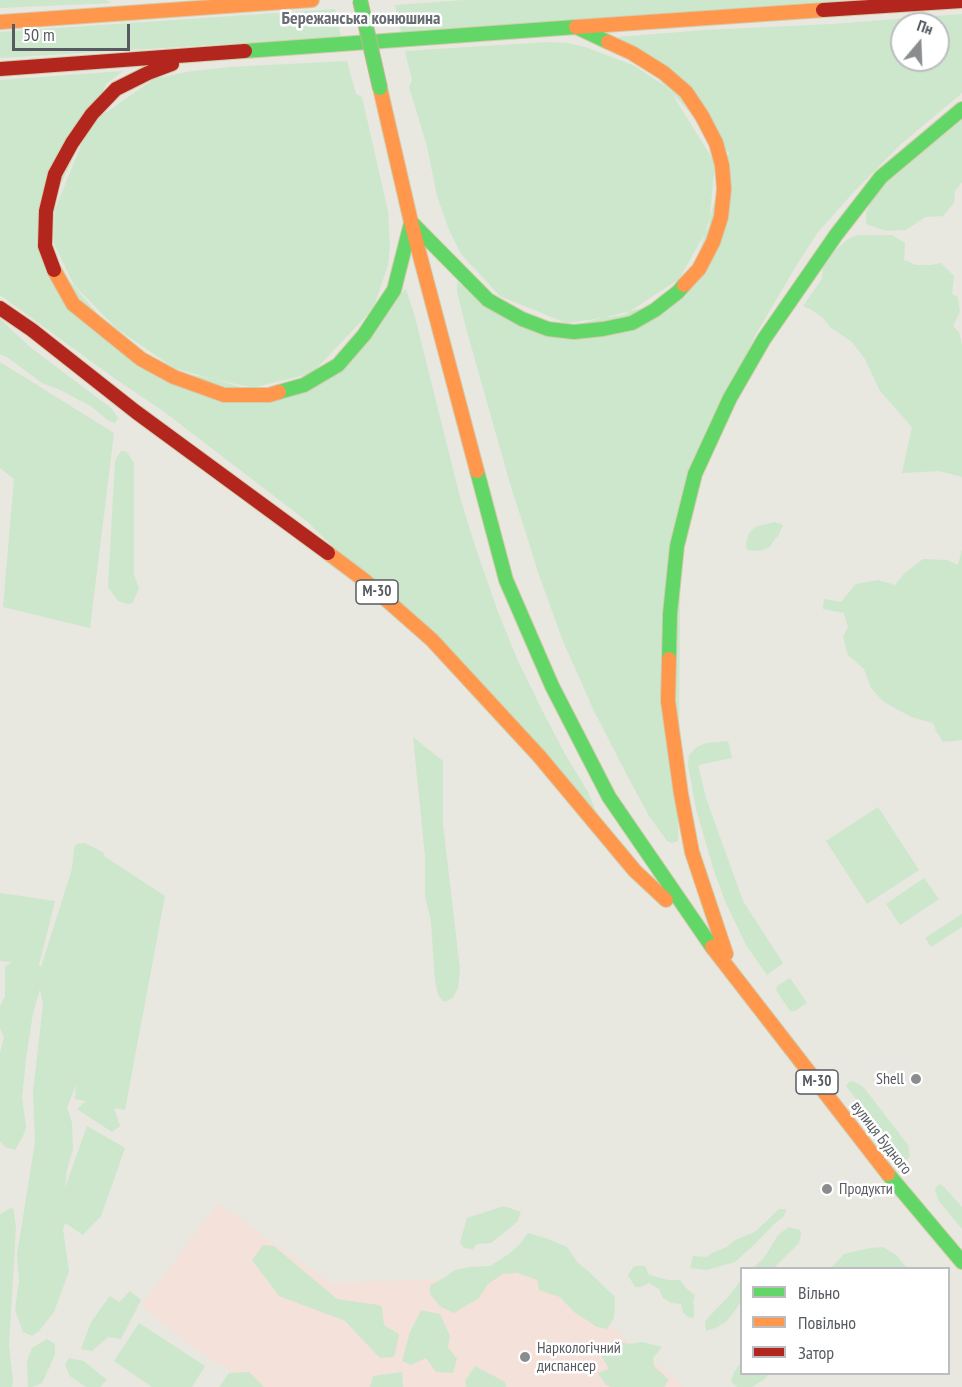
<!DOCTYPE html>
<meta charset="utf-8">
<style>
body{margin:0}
#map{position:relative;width:962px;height:1387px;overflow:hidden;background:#e8e7e0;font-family:"PT Sans Narrow",sans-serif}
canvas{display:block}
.legend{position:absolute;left:740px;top:1267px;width:210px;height:108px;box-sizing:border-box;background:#fff;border:2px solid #bcbdc0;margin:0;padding:8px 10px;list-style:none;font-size:18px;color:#575b61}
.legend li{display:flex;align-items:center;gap:12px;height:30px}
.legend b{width:30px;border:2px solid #bcbdc0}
.north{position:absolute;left:890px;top:12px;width:60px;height:60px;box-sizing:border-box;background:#fff;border:2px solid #bcbdc0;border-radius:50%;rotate:19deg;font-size:16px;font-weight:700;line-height:24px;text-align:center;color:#575b61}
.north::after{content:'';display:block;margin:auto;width:21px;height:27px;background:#8a8c8d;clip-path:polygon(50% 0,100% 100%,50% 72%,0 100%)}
.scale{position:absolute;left:12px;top:24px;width:118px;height:27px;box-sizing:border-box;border:3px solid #575b61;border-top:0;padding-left:8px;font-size:18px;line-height:21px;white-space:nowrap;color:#575b61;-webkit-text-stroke:4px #fff;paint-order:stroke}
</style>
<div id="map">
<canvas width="962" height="1387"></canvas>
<ul class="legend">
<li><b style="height:8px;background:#63d668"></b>Вільно</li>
<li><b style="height:8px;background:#ff974d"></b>Повільно</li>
<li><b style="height:8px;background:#b3261e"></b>Затор</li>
</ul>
<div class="north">Пн</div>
<div class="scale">50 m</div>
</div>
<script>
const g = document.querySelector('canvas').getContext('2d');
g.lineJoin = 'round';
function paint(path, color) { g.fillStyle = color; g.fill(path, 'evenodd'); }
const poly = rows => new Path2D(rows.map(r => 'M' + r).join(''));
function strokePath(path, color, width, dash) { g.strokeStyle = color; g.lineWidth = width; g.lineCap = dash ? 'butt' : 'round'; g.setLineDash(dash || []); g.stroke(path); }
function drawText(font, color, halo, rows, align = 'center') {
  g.font = font + ' "PT Sans Narrow",sans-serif'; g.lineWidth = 5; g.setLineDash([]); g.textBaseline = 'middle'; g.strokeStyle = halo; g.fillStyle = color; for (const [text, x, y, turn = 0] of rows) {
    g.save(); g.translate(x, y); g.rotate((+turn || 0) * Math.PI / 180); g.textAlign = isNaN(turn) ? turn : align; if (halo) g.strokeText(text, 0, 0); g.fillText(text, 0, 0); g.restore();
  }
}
paint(poly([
 [218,1204,331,1283,468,1278,509,1259,614,1329,685,1387,242,1387,246,1381,193,1347,141,1305]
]), '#f4e2da');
paint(poly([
 [0,0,106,0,111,3,0,8],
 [465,0,848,0,401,32,395,5],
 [335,9,341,37,0,58,0,32],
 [962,14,962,93,901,144,851,195,818,232,796,266,756,334,681,500,678,841,672,843,667,841,649,816,627,775,594,711,563,641,539,575,509,480,466,328,457,291,457,282,539,334,686,297,729,153,618,37,704,30,832,24],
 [902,24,938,24,938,60,902,60],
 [548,42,567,43,585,47,635,66,669,89,715,163,709,226,679,279,624,315,566,323,500,296,461,254,449,230,437,196,427,146,409,87,412,80,405,51],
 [347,61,356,94,362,97,388,211,390,247,388,265,373,309,312,373,248,389,174,368,116,328,74,285,54,244,55,197,88,125,154,79,186,72,230,67],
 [123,71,106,84,40,246,140,364,294,396,406,289,415,317,461,501,476,549,498,612,518,661,543,712,565,754,588,792,596,812,308,522,163,411,114,378,0,295,0,80],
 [962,119,962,182,955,191,954,203,943,216,925,217,906,230,886,231,866,224,866,213,875,193],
 [857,235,892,235,905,243,904,260,916,265,931,265,941,263,954,276,952,294,958,297,960,312,953,326,959,332,962,345,962,477,939,471,902,473,912,427,880,391,865,359,852,342,830,327,823,318,812,310,803,306,822,279,823,261,848,239],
 [0,319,30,347,111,408,118,418,115,423,107,420,91,406,58,389,42,383,7,357,0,354],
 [0,362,114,433,90,628,3,607,14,479,0,468],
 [121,451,126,451,134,463,134,575,139,589,132,603,128,604,118,601,108,587,115,461],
 [774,522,783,525,778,536,774,540,770,547,760,551,747,550,746,543,749,533,755,527],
 [962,549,962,740,943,742,936,731,933,723,914,718,898,710,883,701,871,688,864,669,848,655,843,637,848,627,844,613,823,609,824,599,841,602,856,584,878,580,895,585,906,572,923,559,947,560,958,565],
 [413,737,443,761,443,824,460,970,458,988,453,998,444,1002,438,995,435,981,431,921,425,897,425,856],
 [728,741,732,758,698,765,706,798,743,901,783,963,767,975,746,945,725,901,714,871,696,809,688,764,689,755,697,747,706,743],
 [878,807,919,870,867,904,826,841],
 [85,843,104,853,104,856,165,896,125,1110,114,1108,120,1126,112,1132,77,1109,86,1101,75,1099,76,1085,67,1107,72,1123,73,1149,67,1170,65,1188,87,1126,125,1148,101,1216,83,1235,65,1223,63,1229,69,1271,54,1312,39,1331,32,1336,23,1332,15,1310,19,1281,17,1255,35,1142,33,1092,43,1004,40,989,33,1013,26,1059,22,1097,26,1127,23,1136,15,1150,5,1147,0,1141,0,1053,4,1037,0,1028,0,1006,5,996,5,967,12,962,0,961,0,893,55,901,39,965,41,967,72,869,74,848,76,844],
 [924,878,939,899,900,925,886,904],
 [962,914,962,927,931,947,925,938],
 [790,978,807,1003,795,1011,790,1011,776,990,777,986],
 [851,1081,859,1084,865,1089,908,1145,910,1155,908,1159,904,1160,901,1158,846,1086,848,1083],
 [939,1184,944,1187,962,1207,962,1229,938,1200,935,1189],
 [504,1206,521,1212,517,1222,491,1243,477,1244,473,1249,464,1248,460,1243,467,1218],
 [13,1207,16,1227,9,1344,13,1381,12,1387,0,1387,0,1214],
 [779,1209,786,1209,784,1216,774,1224,758,1241,735,1262,707,1270,690,1268,693,1256,706,1257,712,1253,727,1247,735,1240,755,1232],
 [789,1227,800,1230,801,1235,799,1243,774,1268,753,1268,764,1258,778,1235],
 [528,1233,545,1238,567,1247,578,1263,588,1271,615,1297,614,1318,607,1329,597,1327,574,1312,560,1297,539,1290,537,1280,517,1273,503,1274,488,1284,479,1298,454,1313,441,1307,430,1294,430,1285,444,1278,455,1270,470,1267,490,1266,509,1254,520,1244],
 [263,1245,274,1246,337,1299,379,1305,382,1307,384,1325,399,1334,395,1355,393,1357,380,1358,345,1321,279,1296,252,1260],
 [883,1247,896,1255,907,1268,831,1268,844,1254,871,1248],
 [634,1266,645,1266,649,1275,668,1280,680,1280,687,1289,695,1295,693,1302,694,1307,694,1318,688,1317,683,1312,681,1304,671,1303,663,1298,659,1289,649,1283,641,1287,635,1287,628,1275],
 [741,1280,741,1301,736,1309,726,1322,715,1328,706,1331,705,1321,729,1296],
 [130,1291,141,1300,121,1339,108,1337,92,1351,81,1349,91,1322,110,1296,119,1302],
 [421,1310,440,1314,450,1336,448,1347,457,1359,453,1373,436,1372,426,1358,411,1365,402,1361,410,1332],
 [139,1323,205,1366,192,1387,152,1387,114,1361],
 [47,1339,55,1344,55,1355,42,1383,32,1387,28,1387,27,1361,32,1348],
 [614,1340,629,1344,642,1342,662,1347,653,1358,654,1366,669,1380,664,1387,611,1387,605,1384,598,1373,609,1369,599,1351],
 [69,1358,84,1361,107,1380,100,1387,86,1387,70,1376,65,1365],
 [741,1363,742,1374,768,1374,766,1378,752,1387,737,1387,731,1381,734,1372],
 [475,1366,505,1382,506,1387,466,1387,465,1381],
 [249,1372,264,1387,219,1387,229,1373],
 [402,1372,403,1387,370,1387,373,1376]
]), '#cce7cc');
const fast = poly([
 [245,51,576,27,608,42],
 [412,223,488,300,522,319,548,329,574,332,603,329,632,323,655,310,678,292,684,285],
 [279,392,304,385,338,365,364,335,394,290,411,223],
 [477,471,506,580,552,686,609,797,712,947],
 [669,659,670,614,677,546,695,474,730,398,764,339,836,235,881,177,962,109],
 [888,1174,962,1262]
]);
const slow = poly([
 [0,22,312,0],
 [576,27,823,10],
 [608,42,632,53,664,73,686,92,702,116,716,143,722,165,724,189,721,217,713,242,699,269,684,285],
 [380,88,411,222,477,471],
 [54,270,73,304,141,359,174,377,224,395,269,395,279,392],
 [328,553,364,580,432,640,539,756,635,871,666,900],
 [669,659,668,701,681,794,692,852,726,954],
 [712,947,888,1174]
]);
const jam = poly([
 [823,10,962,1],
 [0,69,245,51],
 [54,270,45,246,46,211,55,174,72,143,92,114,116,89,148,73,172,64],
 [0,308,32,330,136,412,328,553]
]);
strokePath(fast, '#d3ccac', 16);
strokePath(slow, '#d3ccac', 16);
strokePath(jam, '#d3ccac', 16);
strokePath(fast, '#63d668', 14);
strokePath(slow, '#ff974d', 14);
strokePath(jam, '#b3261e', 14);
const fastBridge = poly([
 [360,0,380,88]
]);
strokePath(fastBridge, '#bfb58f', 16, []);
strokePath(fastBridge, '#63d668', 14);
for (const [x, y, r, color] of [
 [916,1079,6,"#8a8c8d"],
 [827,1189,6,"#8a8c8d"],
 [525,1357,6,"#8a8c8d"]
]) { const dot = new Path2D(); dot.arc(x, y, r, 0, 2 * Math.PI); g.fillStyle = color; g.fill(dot); strokePath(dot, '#fff', 2); }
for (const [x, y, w] of [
 [377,592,42],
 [817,1082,42]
]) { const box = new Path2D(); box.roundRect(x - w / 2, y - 12, w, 24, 4.5); g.fillStyle = '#fff'; g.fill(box); strokePath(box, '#575b61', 1.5); }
drawText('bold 15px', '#575b61', null, [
 ["М-30",377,592],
 ["М-30",817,1082]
]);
drawText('16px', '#575b61', '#fff', [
 ["Shell",904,1079,"right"],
 ["Продукти",839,1189],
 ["Наркологічний",537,1348],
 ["диспансер",537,1366]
], 'left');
drawText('16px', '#575b61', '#fff', [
 ["вулиця Будного",881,1138,52]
]);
drawText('bold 18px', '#686c73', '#fff', [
 ["Бережанська конюшина",361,19]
]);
</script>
